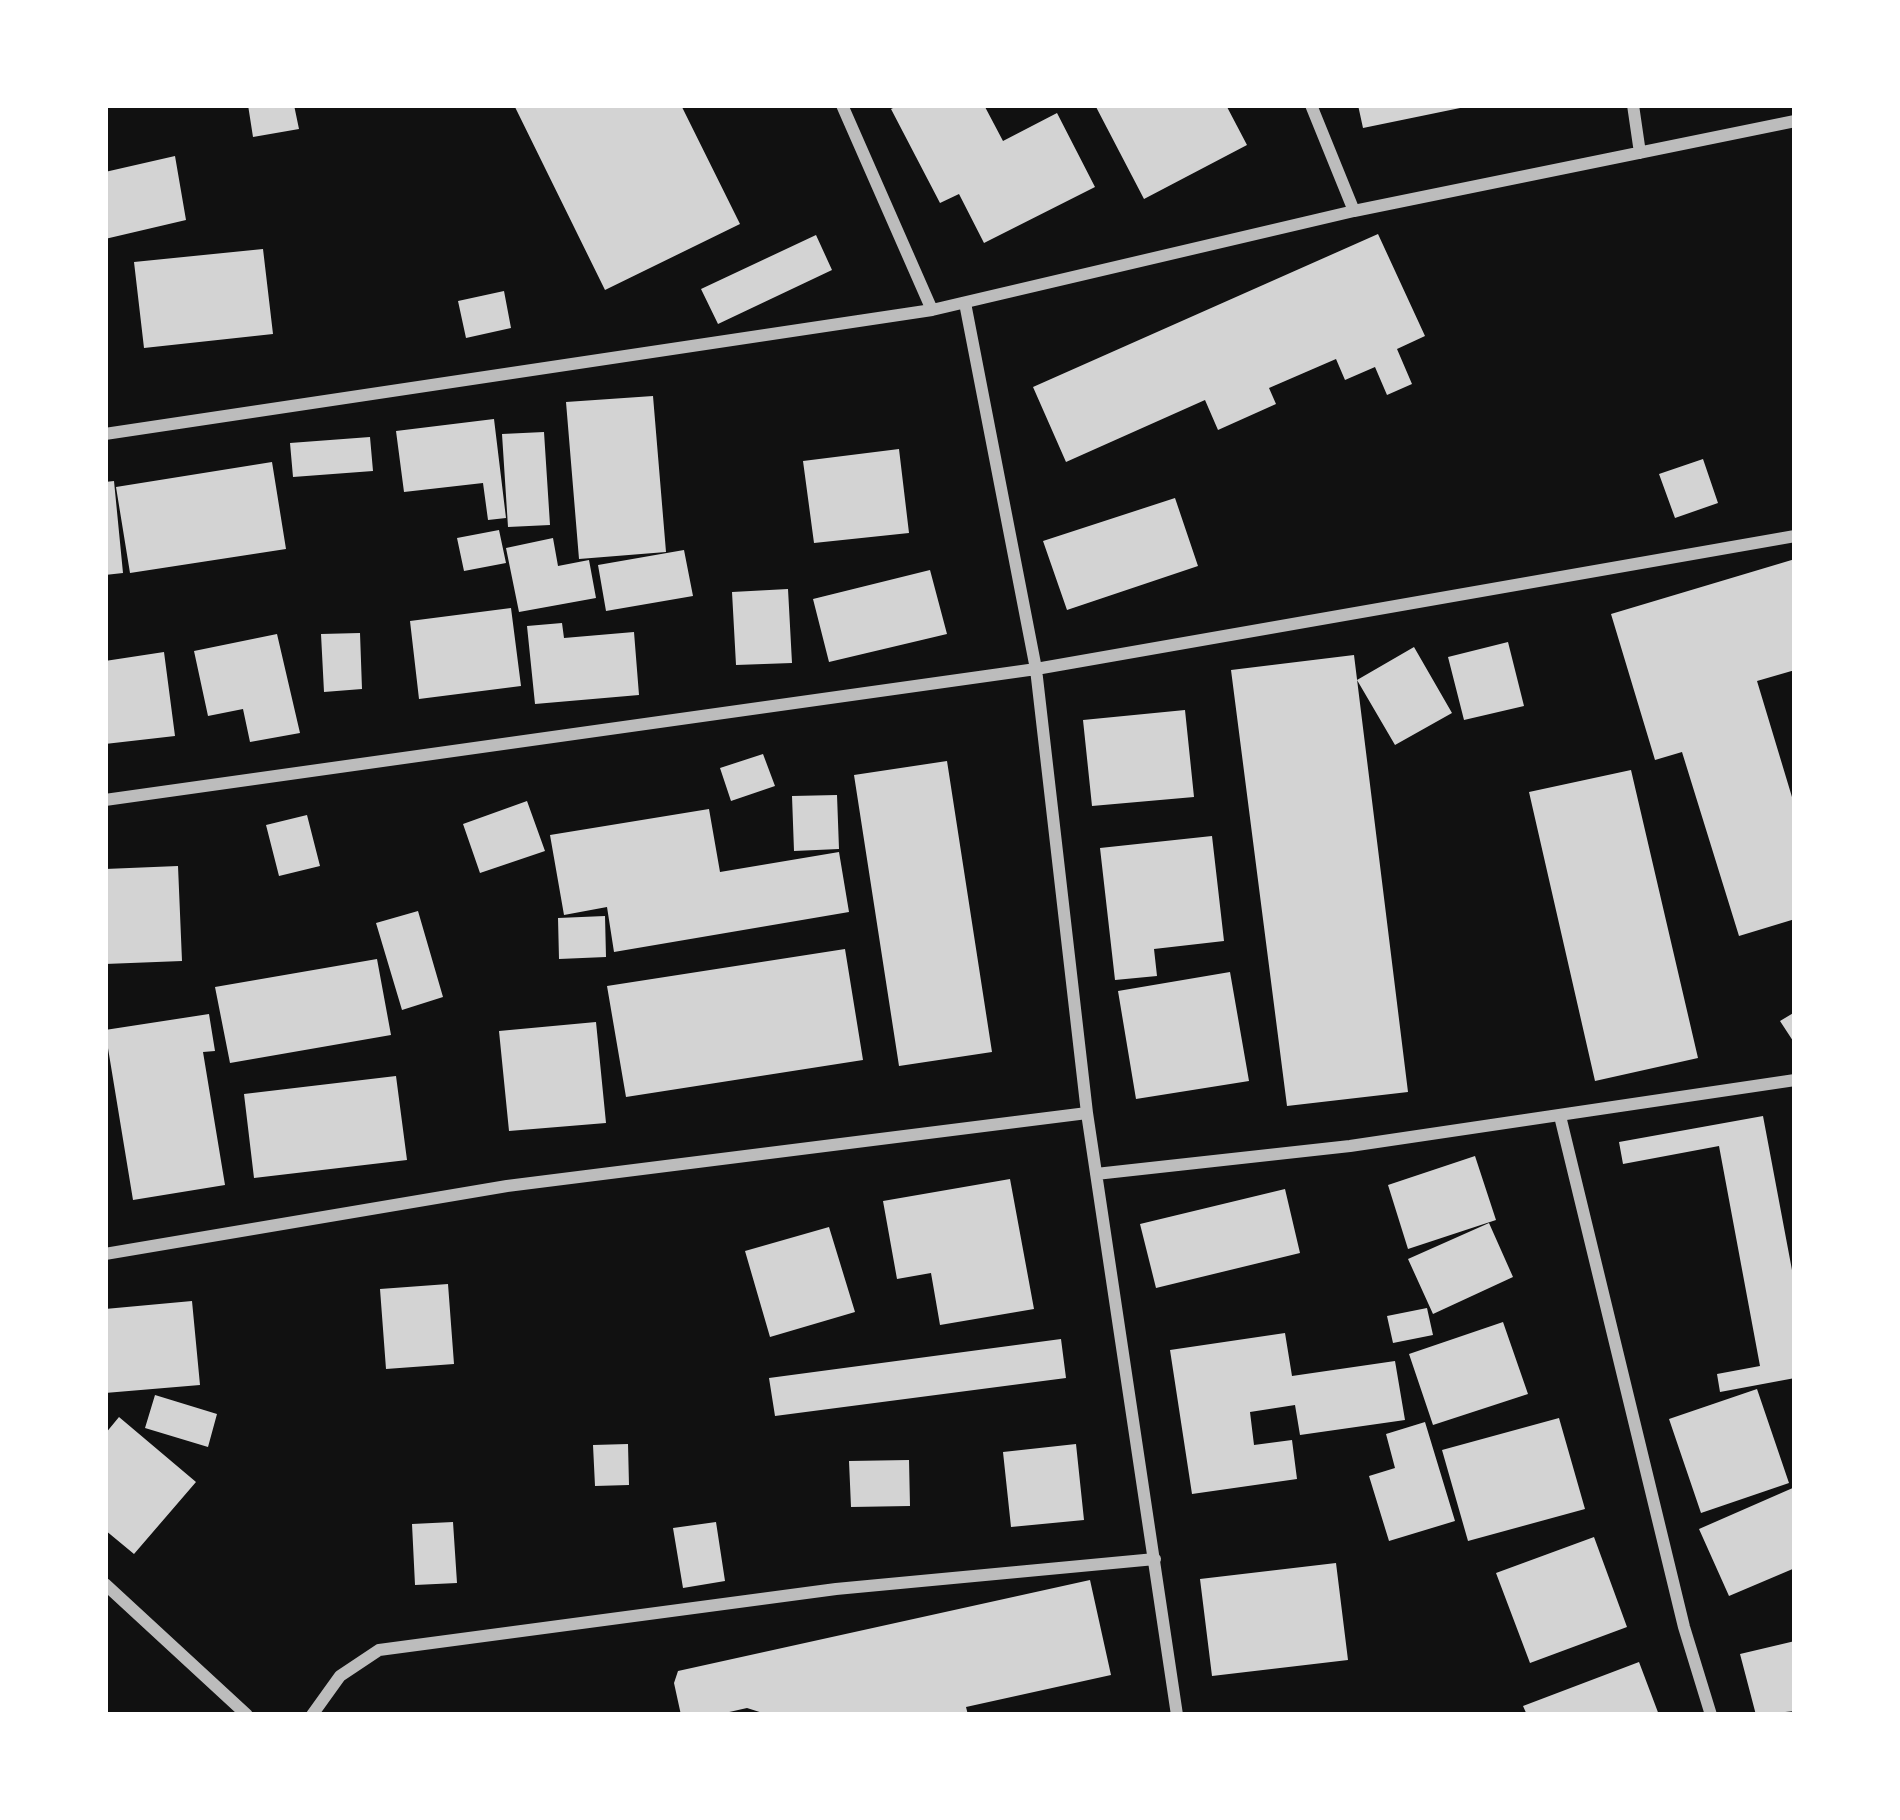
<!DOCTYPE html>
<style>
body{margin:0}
#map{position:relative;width:1900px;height:1820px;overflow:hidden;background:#111;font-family:Manrope,sans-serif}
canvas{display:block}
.frame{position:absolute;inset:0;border:108px solid #fff;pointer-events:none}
</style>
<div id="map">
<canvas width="1900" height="1820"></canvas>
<div class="frame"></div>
</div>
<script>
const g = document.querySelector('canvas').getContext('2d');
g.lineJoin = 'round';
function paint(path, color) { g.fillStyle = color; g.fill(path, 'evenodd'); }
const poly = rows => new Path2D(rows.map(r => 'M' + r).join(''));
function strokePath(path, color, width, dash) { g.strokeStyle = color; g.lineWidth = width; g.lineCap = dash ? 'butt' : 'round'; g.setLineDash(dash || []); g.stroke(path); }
paint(poly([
 [248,105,294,105,299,129,253,137],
 [514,105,681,105,740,224,605,290],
 [899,105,984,105,1003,141,1057,113,1095,187,984,243,959,194,940,203,891,109],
 [1095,105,1226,105,1247,145,1144,199],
 [1358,105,1465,105,1465,107,1363,128],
 [175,156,186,220,105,239,105,172],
 [1378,234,1425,336,1397,349,1412,384,1387,395,1375,367,1345,380,1336,359,1269,388,1276,404,1218,430,1205,400,1066,462,1033,387],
 [816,235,832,270,718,324,701,289],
 [263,249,273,334,144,348,134,262],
 [504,291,511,328,466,338,458,301],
 [653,396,666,552,579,559,566,402],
 [494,419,506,518,488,520,483,483,404,492,396,431],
 [544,432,550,525,508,527,502,434],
 [370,437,373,471,293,477,290,443],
 [899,449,909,533,814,543,803,461],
 [1703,459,1718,503,1675,518,1659,474],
 [272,462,286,549,130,573,116,487],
 [114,481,123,573,105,575,105,482],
 [1175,498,1198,566,1067,610,1043,541],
 [499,530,506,563,464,571,457,538],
 [553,538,558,566,589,560,596,598,519,612,506,548],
 [684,550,693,596,606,611,598,565],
 [1795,559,1795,670,1757,681,1795,807,1795,919,1739,936,1682,752,1655,760,1611,614],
 [930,570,947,634,829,662,813,599],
 [788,589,792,663,736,665,732,592],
 [511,608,521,686,419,699,410,621],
 [562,623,564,638,634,632,639,695,535,704,527,626],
 [360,633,362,689,324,692,321,634],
 [277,634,300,733,250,742,243,709,208,716,194,651],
 [1508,642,1524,706,1464,720,1448,657],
 [1414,647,1452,713,1395,745,1357,680],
 [164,652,175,736,105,744,105,661],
 [1354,655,1408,1092,1287,1106,1231,670],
 [1185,710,1194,797,1092,806,1083,720],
 [763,754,775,786,731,801,720,768],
 [947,761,992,1052,899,1066,854,775],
 [1631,770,1698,1058,1595,1081,1529,792],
 [837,795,839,849,794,851,792,796],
 [527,801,545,851,480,873,463,824],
 [709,809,720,872,839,852,849,912,614,952,607,907,564,915,550,835],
 [307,815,320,866,279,876,266,825],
 [1212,836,1224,941,1154,949,1157,976,1115,980,1100,848],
 [178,866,182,961,105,964,105,869],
 [418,911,443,997,402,1010,376,923],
 [605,916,606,957,559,959,558,918],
 [845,949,863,1060,626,1097,607,986],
 [377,959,391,1035,230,1063,215,987],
 [1230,972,1249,1081,1136,1099,1118,991],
 [1795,1012,1795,1044,1780,1021],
 [209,1014,215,1051,203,1052,225,1185,133,1200,105,1030],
 [596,1022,606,1123,509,1131,499,1031],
 [396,1076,407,1160,254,1178,244,1094],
 [1763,1116,1795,1286,1795,1378,1720,1392,1717,1374,1760,1366,1719,1146,1623,1164,1619,1142],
 [1475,1156,1496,1220,1408,1249,1388,1185],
 [1010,1179,1034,1309,940,1325,931,1273,897,1279,883,1201],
 [1285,1189,1300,1253,1156,1288,1140,1224],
 [1489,1223,1513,1277,1433,1314,1408,1259],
 [829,1227,855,1312,770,1337,745,1251],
 [448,1284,454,1364,386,1369,380,1289],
 [192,1301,200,1385,105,1393,105,1309],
 [1427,1308,1433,1335,1393,1343,1387,1316],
 [1503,1322,1528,1394,1433,1425,1409,1354],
 [1285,1333,1292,1376,1395,1361,1405,1420,1300,1435,1295,1405,1250,1412,1254,1445,1292,1440,1297,1479,1192,1494,1170,1350],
 [1061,1339,1066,1378,775,1416,769,1378],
 [1757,1389,1789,1483,1701,1513,1669,1419],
 [155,1395,217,1414,208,1447,145,1428],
 [119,1417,196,1482,134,1554,105,1530,105,1434],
 [1559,1418,1585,1509,1468,1541,1442,1450],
 [1425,1422,1455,1521,1389,1541,1369,1476,1395,1468,1386,1434],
 [628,1444,629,1485,595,1486,593,1445],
 [1076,1444,1084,1520,1011,1527,1003,1452],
 [909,1460,910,1506,851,1507,849,1461],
 [1795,1487,1795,1568,1729,1596,1699,1529],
 [453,1522,457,1583,415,1585,412,1524],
 [716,1522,725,1581,683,1588,673,1528],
 [1594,1537,1627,1627,1530,1663,1496,1573],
 [1336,1563,1348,1660,1212,1676,1200,1579],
 [1090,1580,1111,1675,966,1707,968,1715,769,1715,747,1708,716,1715,681,1715,674,1683,678,1671],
 [1795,1641,1795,1711,1756,1715,1740,1654],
 [1639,1662,1659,1715,1527,1715,1523,1706]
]), '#d3d3d3');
strokePath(poly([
 [842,105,932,310],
 [1311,105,1354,211],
 [1633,105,1640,153],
 [965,303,1036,669,1087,1113,1177,1715],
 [105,434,932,310,1354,211,1795,121],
 [105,800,1036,669,1795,536],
 [1560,1116,1684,1627,1711,1715],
 [1096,1174,1350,1146,1795,1080],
 [105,1254,507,1186,1087,1113],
 [105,1584,247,1715],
 [312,1715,340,1676,379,1650,836,1589,1155,1559]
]), '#bcbcbc', 12);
</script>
